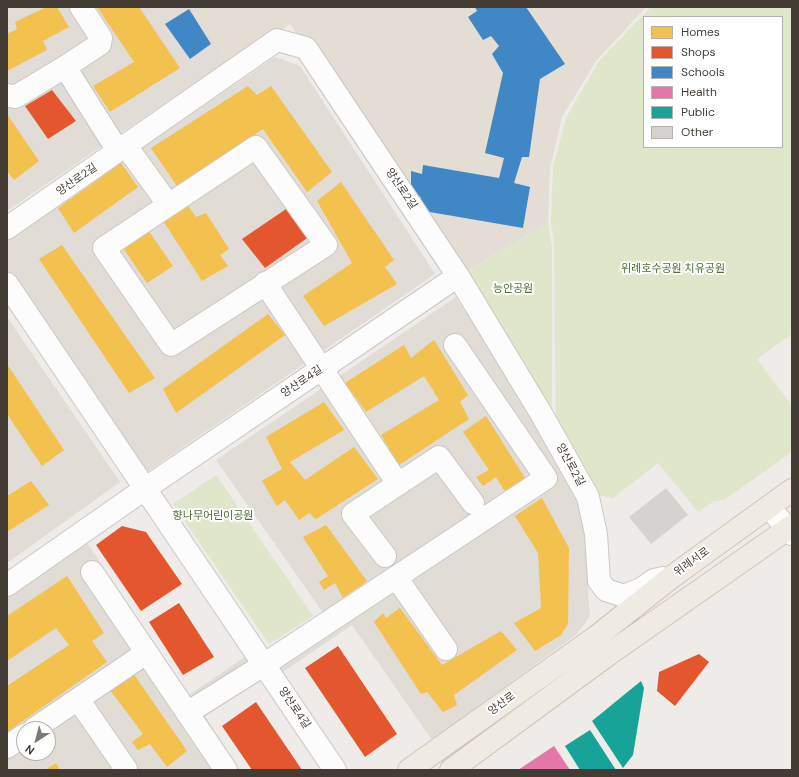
<!DOCTYPE html>
<meta charset="utf-8">
<style>
body{margin:0}
#map{position:relative;width:799px;height:777px;overflow:hidden;background:#eeebe8;font-family:"DM Sans",sans-serif}
canvas{display:block}
.frame{position:absolute;inset:0;border:8px solid #433c35;pointer-events:none}
.legend{position:absolute;left:643px;top:16px;width:140px;height:132px;box-sizing:border-box;background:#fff;border:1px solid #b4b1ae;margin:0;padding:5px 7px;list-style:none;font-size:12px;color:#433c35}
.legend li{display:flex;align-items:center;gap:8px;height:20px}
.legend b{width:20px;border:1px solid #b4b1ae}
.north{position:absolute;left:16px;top:721px;width:40px;height:40px;box-sizing:border-box;background:#fff;border:1px solid #b4b1ae;border-radius:50%;rotate:216deg;font-size:11px;font-weight:700;line-height:16px;text-align:center;color:#433c35}
.north::after{content:'';display:block;margin:auto;width:14px;height:18px;background:#7f7974;clip-path:polygon(50% 0,100% 100%,50% 72%,0 100%)}
</style>
<div id="map">
<canvas width="799" height="777"></canvas>
<div class="frame"></div>
<ul class="legend">
<li><b style="height:11px;background:#f2c14e"></b>Homes</li>
<li><b style="height:11px;background:#e4572e"></b>Shops</li>
<li><b style="height:11px;background:#3f88c5"></b>Schools</li>
<li><b style="height:11px;background:#e377a8"></b>Health</li>
<li><b style="height:11px;background:#17a398"></b>Public</li>
<li><b style="height:11px;background:#d6d2cf"></b>Other</li>
</ul>
<div class="north">N</div>
</div>
<script>
const g = document.querySelector('canvas').getContext('2d');
g.lineJoin = 'round';
function paint(path, color) { g.fillStyle = color; g.fill(path, 'evenodd'); }
const poly = rows => new Path2D(rows.map(r => 'M' + r).join(''));
function strokePath(path, color, width, dash) { g.strokeStyle = color; g.lineWidth = width; g.lineCap = dash ? 'butt' : 'round'; g.setLineDash(dash || []); g.stroke(path); }
function drawText(font, color, halo, rows, align = 'center') {
  g.font = font + ' "DM Sans","Noto Sans KR",sans-serif'; g.lineWidth = 4; g.setLineDash([]); g.textBaseline = 'middle'; g.strokeStyle = halo; g.fillStyle = color; for (const [text, x, y, turn = 0] of rows) {
    g.save(); g.translate(x, y); g.rotate((+turn || 0) * Math.PI / 180); g.textAlign = isNaN(turn) ? turn : align; if (halo) g.strokeText(text, 0, 0); g.fillText(text, 0, 0); g.restore();
  }
}
paint(poly([
 [7,7,192,7,228,60,7,211],
 [275,57,300,66,435,274,147,472,7,270,7,240],
 [456,297,574,483,590,555,588,595,590,616,577,634,432,740,352,625,274,678,271,674,205,716,240,770,7,770,7,597,86,541,189,695,255,650,260,657,324,614,216,460],
 [24,729,48,729,48,753,24,753],
 [7,317,120,482,7,563]
]), '#e1dcd6');
paint(poly([
 [192,7,646,7,596,61,562,117,550,168,548,223,458,276,290,24,232,66]
]), '#e4ddd4');
paint(poly([
 [651,7,792,7,792,334,757,359,792,406,792,452,724,500,714,501,698,512,658,463,613,498,590,494,556,427,554,245,551,221,553,167,566,118,599,61],
 [644,17,782,17,782,147,644,147],
 [548,223,552,248,552,433,458,276],
 [216,475,313,616,269,644,173,504]
]), '#dfe6ca');
paint(poly([
 [46,7,57,7,69,27,43,41,47,50,7,71,7,34,17,29,15,22],
 [97,7,139,7,180,68,110,112,93,86,134,62],
 [248,86,257,95,271,86,332,172,307,192,263,129,177,186,151,148],
 [7,114,39,161,14,180,7,171],
 [121,163,138,187,74,233,58,208],
 [341,182,394,260,385,267,397,284,324,326,303,296,352,263,317,201],
 [185,201,196,217,206,213,229,249,220,255,228,266,202,281,160,216],
 [148,230,173,266,147,283,123,248],
 [62,245,155,378,129,393,39,259],
 [268,314,285,335,176,413,163,389],
 [434,340,468,395,460,402,469,419,399,465,381,435,439,400,424,376,366,412,345,383,404,345,411,358],
 [7,364,64,450,42,466,7,414],
 [324,402,344,430,290,462,305,480,354,447,378,479,316,519,309,513,299,520,285,500,277,506,262,481,282,469,266,437],
 [486,416,525,478,506,493,496,477,483,486,476,477,489,470,463,432],
 [31,481,49,505,7,532,7,496],
 [542,498,569,548,568,624,561,635,535,651,514,623,541,608,538,553,515,516],
 [326,525,367,581,343,598,335,583,324,590,319,582,328,576,303,537],
 [67,576,104,633,92,641,107,662,7,732,7,686,69,645,56,628,7,661,7,616],
 [400,608,442,665,501,631,517,650,454,695,457,705,443,712,427,692,421,694,374,622,383,613,386,618],
 [133,673,187,751,167,767,150,744,138,750,132,742,143,734,110,690],
 [56,763,60,770,45,770]
]), '#f2c14e');
paint(poly([
 [52,90,76,121,48,139,25,106],
 [289,207,310,236,265,268,242,239],
 [122,526,146,532,182,584,141,611,96,545],
 [179,603,214,657,183,675,149,622],
 [338,646,397,734,365,757,305,668],
 [699,654,709,662,675,706,657,691,659,672],
 [256,702,302,770,252,770,222,726]
]), '#e4572e');
paint(poly([
 [475,7,526,7,565,64,540,79,529,157,522,157,514,183,530,187,523,228,418,210,421,197,411,196,411,171,422,174,423,165,499,178,504,158,485,153,503,73,492,54,499,46,491,36,483,40,468,17,477,11],
 [189,9,211,44,190,59,165,24]
]), '#3f88c5');
paint(poly([
 [554,746,570,770,518,770]
]), '#e377a8');
paint(poly([
 [641,681,644,688,633,755,623,768,592,721],
 [590,730,616,770,580,770,565,746]
]), '#17a398');
paint(poly([
 [666,488,688,515,651,544,629,517]
]), '#d6d2cf');
const minor = poly([
 [65,67,118,151],
 [7,95,15,97,65,67,100,44,101,38,81,7],
 [126,146,168,204],
 [256,147,326,245,171,345,104,248,256,147],
 [7,228,277,40,306,48,458,276,542,415,588,497,596,534,599,581,606,590,624,596,641,589,654,580,663,578],
 [265,283,398,484],
 [7,284,335,770],
 [769,507,792,534],
 [385,556,353,514,439,457,473,503],
 [92,572,226,770],
 [396,577,446,649],
 [7,585,146,488,458,276],
 [78,699,126,769],
 [187,713,265,664,546,478,455,345],
 [34,729,146,653],
 [7,747,24,735]
]);
const major = poly([
 [409,770,596,637,673,576,792,490],
 [451,770,609,654,792,526]
]);
strokePath(minor, '#cac7c4', 24);
strokePath(major, '#cfc4b7', 24);
strokePath(minor, '#fcfcfc', 22);
strokePath(major, '#efeae4', 22);
drawText('11px', '#433c35', '#fff', [
 ["양산로2길",77,180,-35],
 ["양산로2길",401,189,56],
 ["양산로4길",302,382,-34],
 ["양산로2길",570,465,61],
 ["위례서로",692,562,-36],
 ["양산로",502,704,-36],
 ["양산로4길",294,708,56]
]);
drawText('11px', '#4e6f2e', '#fff', [
 ["위례호수공원 치유공원",673,269],
 ["능안공원",513,289],
 ["향나무어린이공원",213,516]
]);
</script>
